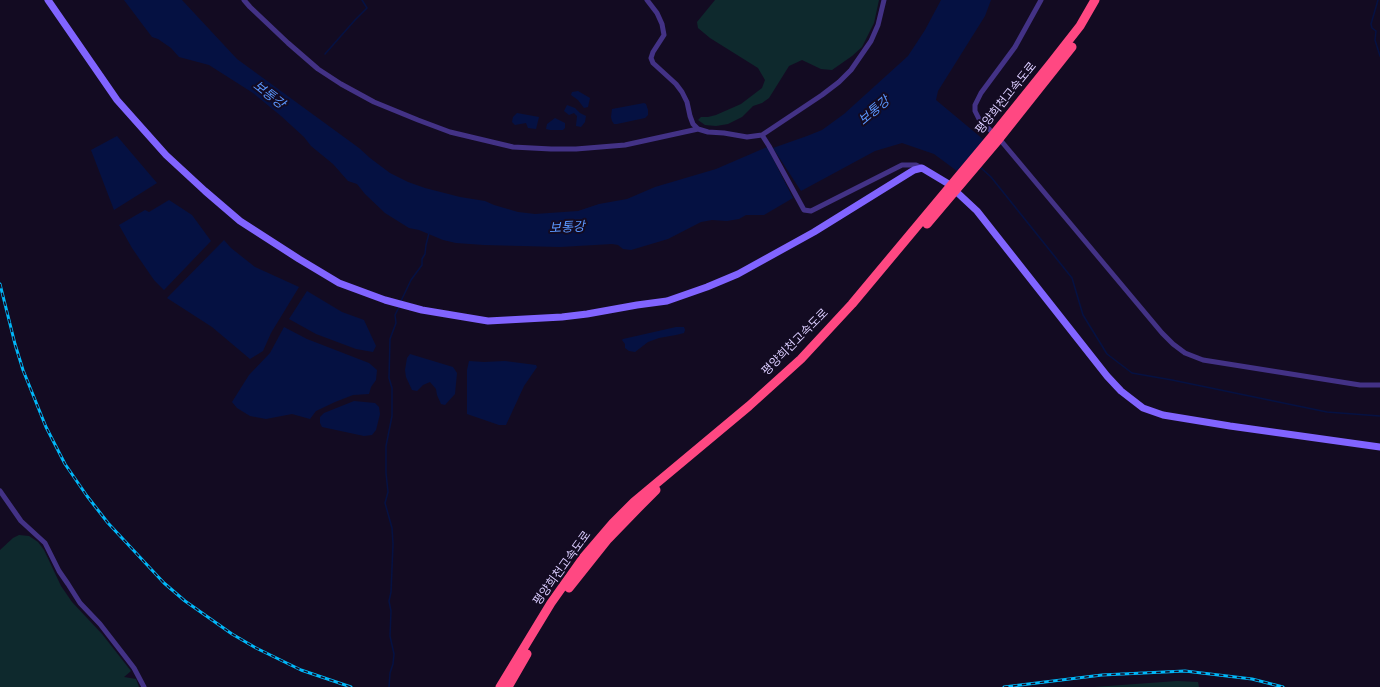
<!DOCTYPE html>
<meta charset="utf-8">
<style>
body{margin:0}
canvas{display:block;background:#130b22}
</style>
<canvas width="1380" height="687"></canvas>
<script>
const g = document.querySelector('canvas').getContext('2d');
g.lineJoin = 'round';
function paint(path, color) { g.fillStyle = color; g.fill(path, 'evenodd'); }
const poly = rows => new Path2D(rows.map(r => 'M' + r).join(''));
function strokePath(path, color, width, dash) { g.strokeStyle = color; g.lineWidth = width; g.lineCap = dash ? 'butt' : 'round'; g.setLineDash(dash || []); g.stroke(path); }
function drawText(font, color, halo, rows, align = 'center') {
  g.font = font + ' Overpass,"Noto Sans KR",sans-serif'; g.lineWidth = 4; g.setLineDash([]); g.textBaseline = 'middle'; g.strokeStyle = halo; g.fillStyle = color; for (const [text, x, y, turn = 0] of rows) {
    g.save(); g.translate(x, y); g.rotate((+turn || 0) * Math.PI / 180); g.textAlign = isNaN(turn) ? turn : align; if (halo) g.strokeText(text, 0, 0); g.fillText(text, 0, 0); g.restore();
  }
}
paint(poly([
 [715,0,879,0,874,23,862,47,852,56,832,70,821,69,802,60,789,66,769,98,762,103,753,106,742,117,728,124,716,126,705,125,698,120,701,117,708,117,716,115,741,104,762,88,765,80,758,68,710,38,698,28,697,22],
 [19,535,29,536,38,542,44,550,61,586,72,602,102,634,131,671,124,677,136,679,139,687,0,687,0,550,13,538],
 [1177,681,1198,682,1199,687,1094,687]
]), '#0e292d');
paint(poly([
 [124,0,182,0,237,59,359,148,370,158,390,173,408,182,425,188,460,197,485,201,494,205,518,212,535,214,578,211,599,204,627,199,655,187,716,169,767,147,793,198,764,215,746,215,739,219,727,221,712,220,701,222,668,239,631,250,623,249,618,245,612,244,560,247,484,245,456,243,443,240,419,230,409,228,385,213,365,194,357,184,348,181,333,164,311,146,304,137,281,116,253,93,209,65,179,57,171,48,158,39,152,37],
 [941,0,991,0,985,16,938,91,936,100,984,140,957,171,934,154,902,143,875,151,801,191,773,148,807,136,822,130,844,114,908,56,925,30],
 [578,91,590,98,588,107,584,108,578,100,571,95,572,92],
 [644,103,646,104,648,110,648,115,645,118,617,124,614,124,612,121,611,117,612,109],
 [567,105,575,108,580,113,586,116,585,122,581,127,576,126,577,116,574,113,569,115,564,111],
 [517,113,539,117,536,129,528,128,526,123,515,125,512,122,513,117],
 [555,118,565,123,565,128,563,130,550,130,546,129,547,124],
 [117,136,157,183,114,210,91,150],
 [169,200,192,215,211,241,164,290,154,280,132,248,119,225,145,210,149,212],
 [224,240,231,248,255,267,299,287,271,333,263,351,250,359,212,327,167,298],
 [307,291,342,312,364,320,376,346,373,352,356,349,316,334,289,319],
 [284,327,307,339,369,363,377,370,376,380,371,387,369,394,353,395,335,402,316,411,310,419,292,414,266,419,250,416,237,408,232,402,249,375,270,353],
 [676,327,684,327,685,330,684,333,676,335,659,338,648,342,635,352,629,351,625,348,625,344,622,340,623,339],
 [410,354,453,367,457,373,455,394,445,405,441,404,437,395,436,389,430,382,423,385,417,391,412,390,406,377,405,370,407,358],
 [469,361,484,362,505,361,536,365,537,367,524,386,506,425,499,425,467,414,467,370],
 [354,401,375,403,379,407,380,414,376,430,372,435,364,436,322,427,320,423,320,417,324,413]
]), '#051142');
strokePath(poly([
 [1378,0,1371,24,1372,28,1376,31,1375,40,1380,56],
 [325,54,355,20,367,8,362,0],
 [980,167,991,177,1072,278,1083,315,1107,354,1132,373,1172,380,1327,412,1380,416],
 [401,301,411,280,422,265,422,259,425,254,426,245,429,233],
 [389,687,390,673,393,664,394,654,390,636,391,611,389,601,391,592,393,544,392,528,385,503,388,492,386,473,386,446,392,416,392,388,389,378,390,339,396,323,395,315,399,307]
]), '#051142', 1.5);
strokePath(poly([
 [244,0,250,7,288,43,318,69,341,84,374,102,418,120,450,132,513,147,551,149,576,149,625,145,698,129,708,132,724,133,747,137,762,135],
 [647,0,657,13,662,24,664,35,653,52,651,58,653,63,676,84,682,92,687,102,690,116,693,124,698,129],
 [884,0,878,25,871,41,851,70,839,82,822,95,762,135,769,146,804,210,811,211,902,165,916,165,922,168],
 [1041,0,1015,47,981,93,975,105,975,111,979,119,1002,142,1162,333,1173,344,1185,353,1203,360,1360,385,1380,385],
 [0,491,21,521,45,543,59,571,68,584,80,603,100,624,124,655,134,668,144,687]
]), '#433286', 5);
strokePath(poly([
 [48,0,117,100,166,155,205,191,240,221,299,259,339,283,385,300,422,310,488,321,562,317,587,314,637,305,667,301,707,287,738,274,814,232,914,170,922,168,947,183,977,211,1107,376,1121,391,1143,408,1163,415,1230,426,1380,447]
]), '#8164ff', 7);
strokePath(poly([
 [927,224,999,139,1072,47],
 [569,588,608,539,638,508,656,490],
 [500,687,551,603,583,558,613,523,634,502,749,406,801,359,852,304,994,134,1051,63,1080,26,1095,0],
 [508,687,527,654]
]), '#ff4882', 9);
const rail = poly([
 [0,284,15,344,23,370,46,427,65,464,87,496,108,523,164,583,185,601,232,634,256,648,301,670,351,687],
 [1004,687,1102,675,1185,671,1252,679,1283,687]
]);
strokePath(rail, '#00b7f8', 3);
strokePath(rail, '#130b22', 1.5, [4.5]);
drawText('12px', '#dbcdff', '#130b22', [
 ["평양희천고속도로",1007,99,-51],
 ["평양희천고속도로",796,343,-45],
 ["평양희천고속도로",563,569,-54]
]);
drawText('italic 13px', '#5b98ff', '#130b22', [
 ["보통강",268,96,38],
 ["보통강",875,112,-40],
 ["보통강",567,229,-3]
]);
</script>
